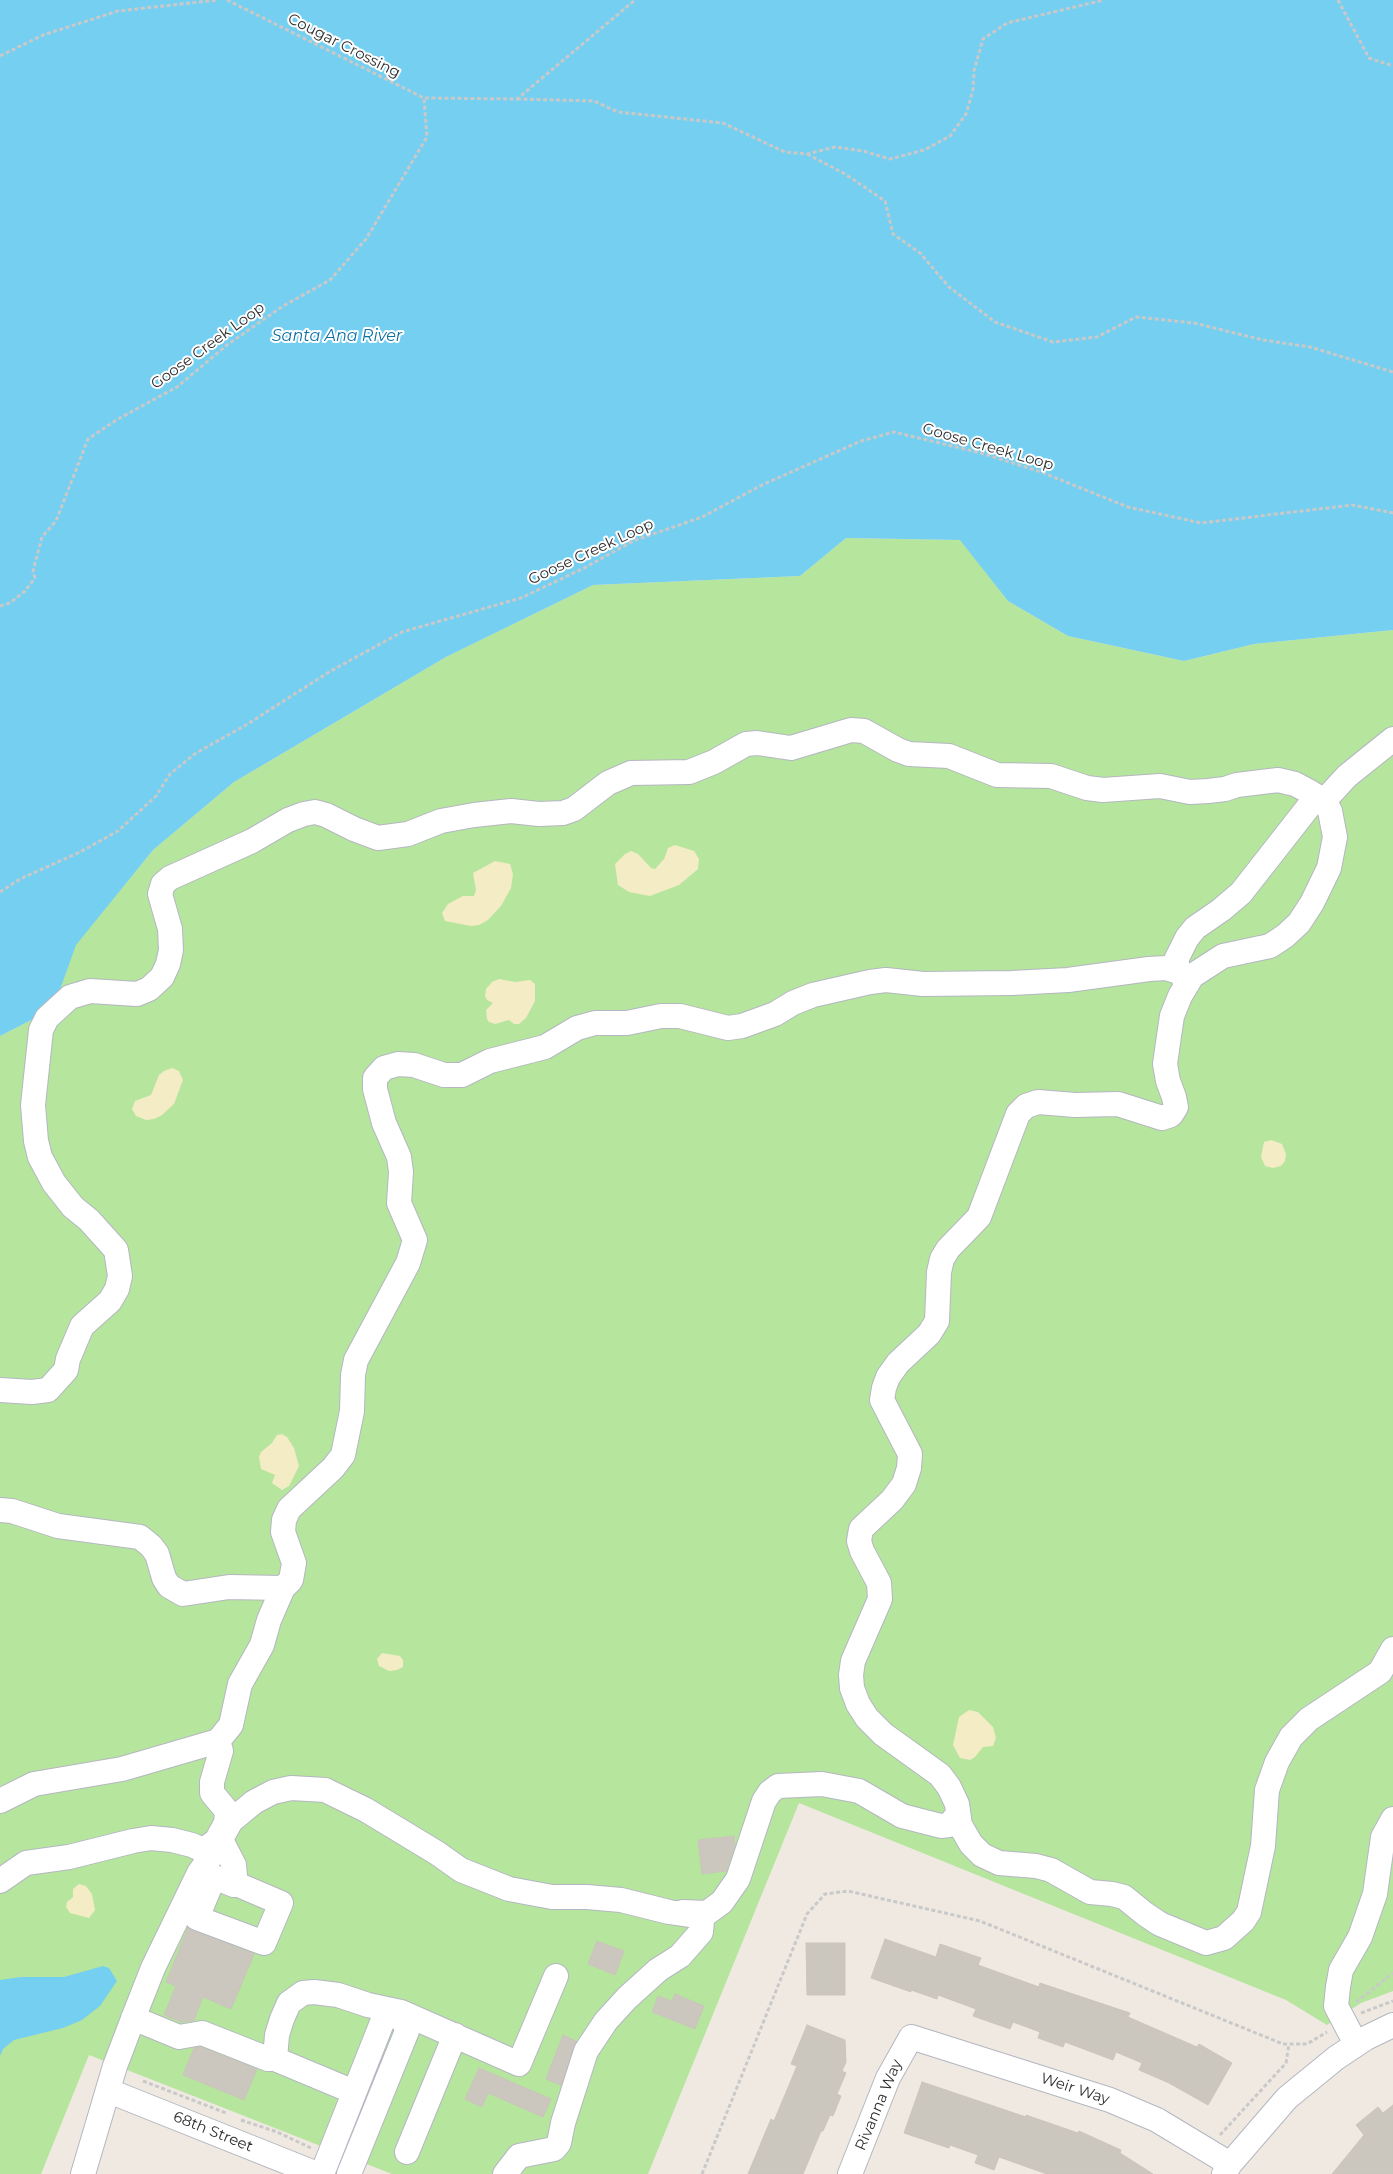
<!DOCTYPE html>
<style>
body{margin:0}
canvas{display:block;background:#efe9e1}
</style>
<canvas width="1393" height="2174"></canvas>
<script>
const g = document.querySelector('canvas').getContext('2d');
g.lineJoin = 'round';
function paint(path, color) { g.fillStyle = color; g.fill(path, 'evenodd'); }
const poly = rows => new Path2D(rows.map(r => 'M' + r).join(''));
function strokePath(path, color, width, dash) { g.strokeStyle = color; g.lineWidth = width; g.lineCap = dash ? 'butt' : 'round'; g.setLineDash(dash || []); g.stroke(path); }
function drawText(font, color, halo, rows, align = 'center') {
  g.font = font + ' Montserrat,sans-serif'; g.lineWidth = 4; g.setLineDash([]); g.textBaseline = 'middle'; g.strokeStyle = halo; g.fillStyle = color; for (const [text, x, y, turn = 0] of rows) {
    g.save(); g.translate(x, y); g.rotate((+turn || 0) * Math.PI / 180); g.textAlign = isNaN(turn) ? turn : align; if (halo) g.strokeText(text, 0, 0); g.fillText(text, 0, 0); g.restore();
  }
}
paint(poly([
 [846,538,961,540,1008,601,1068,636,1184,661,1254,644,1393,630,1393,1991,1361,2003,1327,2025,1286,2000,799,1803,648,2174,392,2174,89,2055,41,2174,0,2174,0,1036,53,1009,75,945,153,850,234,782,446,657,593,585,800,576]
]), '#b6e59e');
paint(poly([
 [675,845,694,851,699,859,698,869,679,885,650,896,629,892,618,885,615,864,625,854,631,851,638,854,651,868,655,869,664,859,668,848],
 [495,861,510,864,513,874,511,888,501,906,488,920,479,925,471,926,445,921,442,913,448,904,463,896,474,896,476,890,473,873],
 [499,979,515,982,530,980,535,984,535,1001,526,1018,519,1024,514,1024,509,1020,495,1024,489,1022,487,1019,486,1010,493,1003,487,1000,485,996,486,989,492,982],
 [172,1068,179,1071,183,1080,174,1104,162,1115,154,1119,146,1120,136,1116,132,1109,135,1101,151,1095,159,1075,164,1071],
 [1271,1140,1282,1144,1286,1154,1285,1161,1281,1166,1273,1168,1265,1166,1261,1157,1264,1142],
 [282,1434,287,1437,294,1448,299,1466,289,1486,282,1490,272,1483,275,1475,261,1469,259,1457,261,1452,272,1443,277,1435],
 [382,1653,400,1656,403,1660,403,1667,397,1670,389,1671,379,1666,377,1659],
 [969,1710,978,1712,993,1727,996,1738,993,1746,983,1747,975,1757,970,1760,960,1758,953,1745,959,1717],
 [79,1884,86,1886,92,1894,95,1910,89,1918,70,1913,66,1907,67,1902,73,1897,73,1889]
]), '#f3ecc5');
paint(poly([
 [0,0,1393,0,1393,630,1254,644,1184,661,1068,636,1008,601,960,540,846,538,800,576,593,585,446,657,234,782,153,850,76,945,53,1009,0,1036],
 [103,1966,109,1968,117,1981,100,2006,82,2020,63,2028,14,2040,3,2049,0,2056,0,1980,21,1977,64,1977]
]), '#75cff0');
const building = poly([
 [734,1836,735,1846,726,1871,702,1874,698,1840,734,1836],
 [188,1928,254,1954,231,2009,203,1997,194,2020,182,2022,164,2015,176,1986,166,1982,188,1928],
 [885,1939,936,1957,940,1944,981,1958,978,1965,1039,1987,1040,1983,1130,2013,1128,2017,1197,2047,1199,2044,1232,2063,1208,2105,1169,2083,1139,2070,1142,2063,1116,2052,1113,2060,1065,2042,1063,2047,1038,2038,1040,2032,1013,2022,1010,2029,973,2016,976,2009,938,1995,937,1999,911,1990,911,1992,871,1978,885,1939],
 [597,1941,624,1951,615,1975,588,1964,597,1941],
 [806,1943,845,1943,845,1995,807,1995,806,1943],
 [675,1994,704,2006,695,2029,652,2012,658,1996,672,2001,675,1994],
 [807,2025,845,2040,846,2062,842,2071,846,2073,837,2094,841,2096,833,2116,830,2115,823,2131,821,2131,803,2174,748,2174,771,2119,774,2121,797,2066,791,2064,807,2025],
 [563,2035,576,2041,561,2085,546,2079,563,2035],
 [201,2047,257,2069,244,2100,183,2075,194,2048,201,2047],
 [479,2068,551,2099,543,2117,488,2093,482,2107,465,2099,479,2068],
 [922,2082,1026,2117,1026,2115,1078,2133,1079,2131,1121,2150,1120,2153,1153,2174,1047,2174,999,2157,994,2170,975,2163,978,2155,950,2145,949,2148,904,2133,922,2082],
 [1393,2105,1393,2174,1332,2174,1364,2135,1356,2125,1378,2107,1383,2113,1393,2105]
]);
paint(building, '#cbc7bf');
strokePath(building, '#cbc5ba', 1);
const minor = poly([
 [1324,801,1347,776,1393,739],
 [1187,982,1179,972,1176,960,1187,938,1195,928,1221,910,1241,893,1317,796],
 [0,1390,32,1392,48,1390,66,1370,68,1359,82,1326,110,1301,117,1289,120,1276,116,1250,89,1220,73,1207,54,1183,40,1157,36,1141,33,1105,41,1030,47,1018,70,997,90,991,137,994,149,989,162,977,168,964,171,950,170,929,160,894,163,884,170,878,252,841,288,820,304,814,315,812,326,815,354,829,378,838,408,834,441,821,474,815,511,811,539,814,563,813,574,809,608,783,631,773,689,772,714,762,746,744,757,743,791,748,851,730,864,731,898,750,909,754,949,756,997,775,1051,776,1087,788,1103,790,1160,786,1190,792,1208,791,1225,789,1237,785,1278,780,1295,784,1310,792,1324,801,1330,811,1335,837,1329,868,1312,903,1299,923,1285,936,1270,946,1223,956,1192,976,1180,996,1172,1016,1169,1036,1165,1064,1168,1081,1174,1097,1176,1107,1171,1115,1162,1118,1118,1104,1075,1105,1038,1102,1026,1106,1018,1114,979,1217,948,1249,942,1259,939,1272,937,1321,929,1334,898,1363,888,1377,884,1388,882,1400,910,1454,909,1468,904,1484,892,1500,861,1529,859,1541,862,1551,879,1583,880,1599,853,1661,851,1675,852,1688,858,1704,867,1718,883,1734,940,1775,949,1787,957,1804,960,1825,971,1844,982,1855,999,1863,1036,1866,1051,1870,1090,1892,1112,1894,1124,1897,1145,1914,1160,1924,1206,1943,1224,1938,1243,1921,1249,1912,1263,1846,1267,1790,1277,1762,1291,1737,1309,1719,1380,1672,1393,1649],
 [0,1510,12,1511,58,1526,140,1537,151,1546,157,1554,164,1578,169,1586,183,1594,229,1587,283,1588,291,1580,294,1563,283,1532,284,1520,289,1509,333,1468,343,1455,352,1411,353,1375,356,1360,408,1263,415,1240,399,1203,401,1172,399,1157,384,1123,375,1089,375,1078,384,1068,398,1064,414,1065,444,1075,462,1075,490,1061,545,1047,577,1028,595,1023,627,1023,661,1016,680,1016,728,1028,742,1026,775,1014,793,1003,813,995,870,982,886,980,923,984,1012,983,1068,980,1149,969,1166,968,1179,972],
 [0,1801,34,1784,122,1769,218,1741,231,1725,240,1684,262,1645,269,1620,283,1588],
 [219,1836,234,1865,235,1876,234,1883,234,1885,214,1877,197,1918,264,1943,281,1903,234,1883],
 [0,1881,26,1863,69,1857,133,1841,151,1838,172,1840,192,1845,203,1850,216,1841,226,1823,227,1811,212,1793,212,1782,221,1751,218,1741],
 [683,1912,707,1913,722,1902,738,1879,764,1801,770,1792,778,1786,822,1784,859,1791,902,1816,941,1826,949,1825,958,1814],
 [133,2018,179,2037,202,2033,268,2059,275,2059,277,2035,282,2019,289,2003,303,1993,314,1992,338,1995,368,2005,401,2012,519,2064,556,1976],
 [1356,2044,1336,2006,1338,1987,1341,1970,1360,1937,1375,1894,1383,1837,1393,1819],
 [275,2059,354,2092],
 [109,2091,317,2174],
 [407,2152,455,2035],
 [83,2174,115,2066,136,2011,153,1968,199,1873,214,1852,231,1821,254,1802,273,1792,291,1788,325,1790,366,1810,437,1853,461,1870,509,1889,552,1897,587,1897,621,1900,669,1912,696,1916,702,1921,701,1932,680,1956,658,1970,627,1998,606,2021,586,2051,563,2123,559,2143,554,2149,519,2156,505,2174],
 [322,2174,383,2020,401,2012,407,2031,349,2174],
 [850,2174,888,2078,911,2037,1110,2100,1157,2120,1230,2164],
 [1224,2174,1230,2164,1287,2098,1336,2058,1366,2038,1393,2025]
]);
strokePath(minor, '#b4b7c1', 26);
strokePath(poly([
 [227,0,424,98,517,99,635,0],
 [1338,0,1369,58,1393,66],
 [0,56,43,35,118,11,218,0],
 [517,99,594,101,618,112,723,123,785,152,807,154,835,147,863,151,890,159,924,150,950,136,966,114,973,90,974,71,983,39,1007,23,1104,0],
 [807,154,845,174,885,201,893,234,920,253,949,287,995,322,1053,342,1097,337,1136,317,1194,323,1263,340,1310,347,1393,372],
 [0,606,10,603,25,591,35,578,33,571,42,537,56,521,88,439,118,419,177,387,227,345,283,306,330,280,366,239,427,137,424,98],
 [0,892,20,879,80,852,118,831,156,796,170,774,196,753,246,725,329,672,402,632,521,598,586,567,633,541,702,517,762,485,861,441,894,432,981,453,1041,472,1128,507,1201,523,1352,505,1393,513],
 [1356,2002,1393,1973],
 [1361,2013,1393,2001],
 [143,2081,226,2113],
 [241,2120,277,2132,311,2148],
 [1220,2135,1286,2063,1289,2044],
 [702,2174,807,1914,825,1894,848,1891,980,1921,1283,2044,1307,2044,1327,2032]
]), '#c9c9c9', 3, [4, 2.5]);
strokePath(minor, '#fff', 24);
drawText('15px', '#2e2e2e', '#fff', [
 ["Cougar Crossing",344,46,27],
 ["Goose Creek Loop",208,346,-36],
 ["Goose Creek Loop",988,447,16],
 ["Goose Creek Loop",591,552,-25],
 ["Weir Way",1075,2089,18],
 ["Rivanna Way",879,2105,-67],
 ["68th Street",213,2132,22]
]);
drawText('italic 16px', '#0d6fa3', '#fff', [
 ["Santa Ana River",337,336]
]);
</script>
